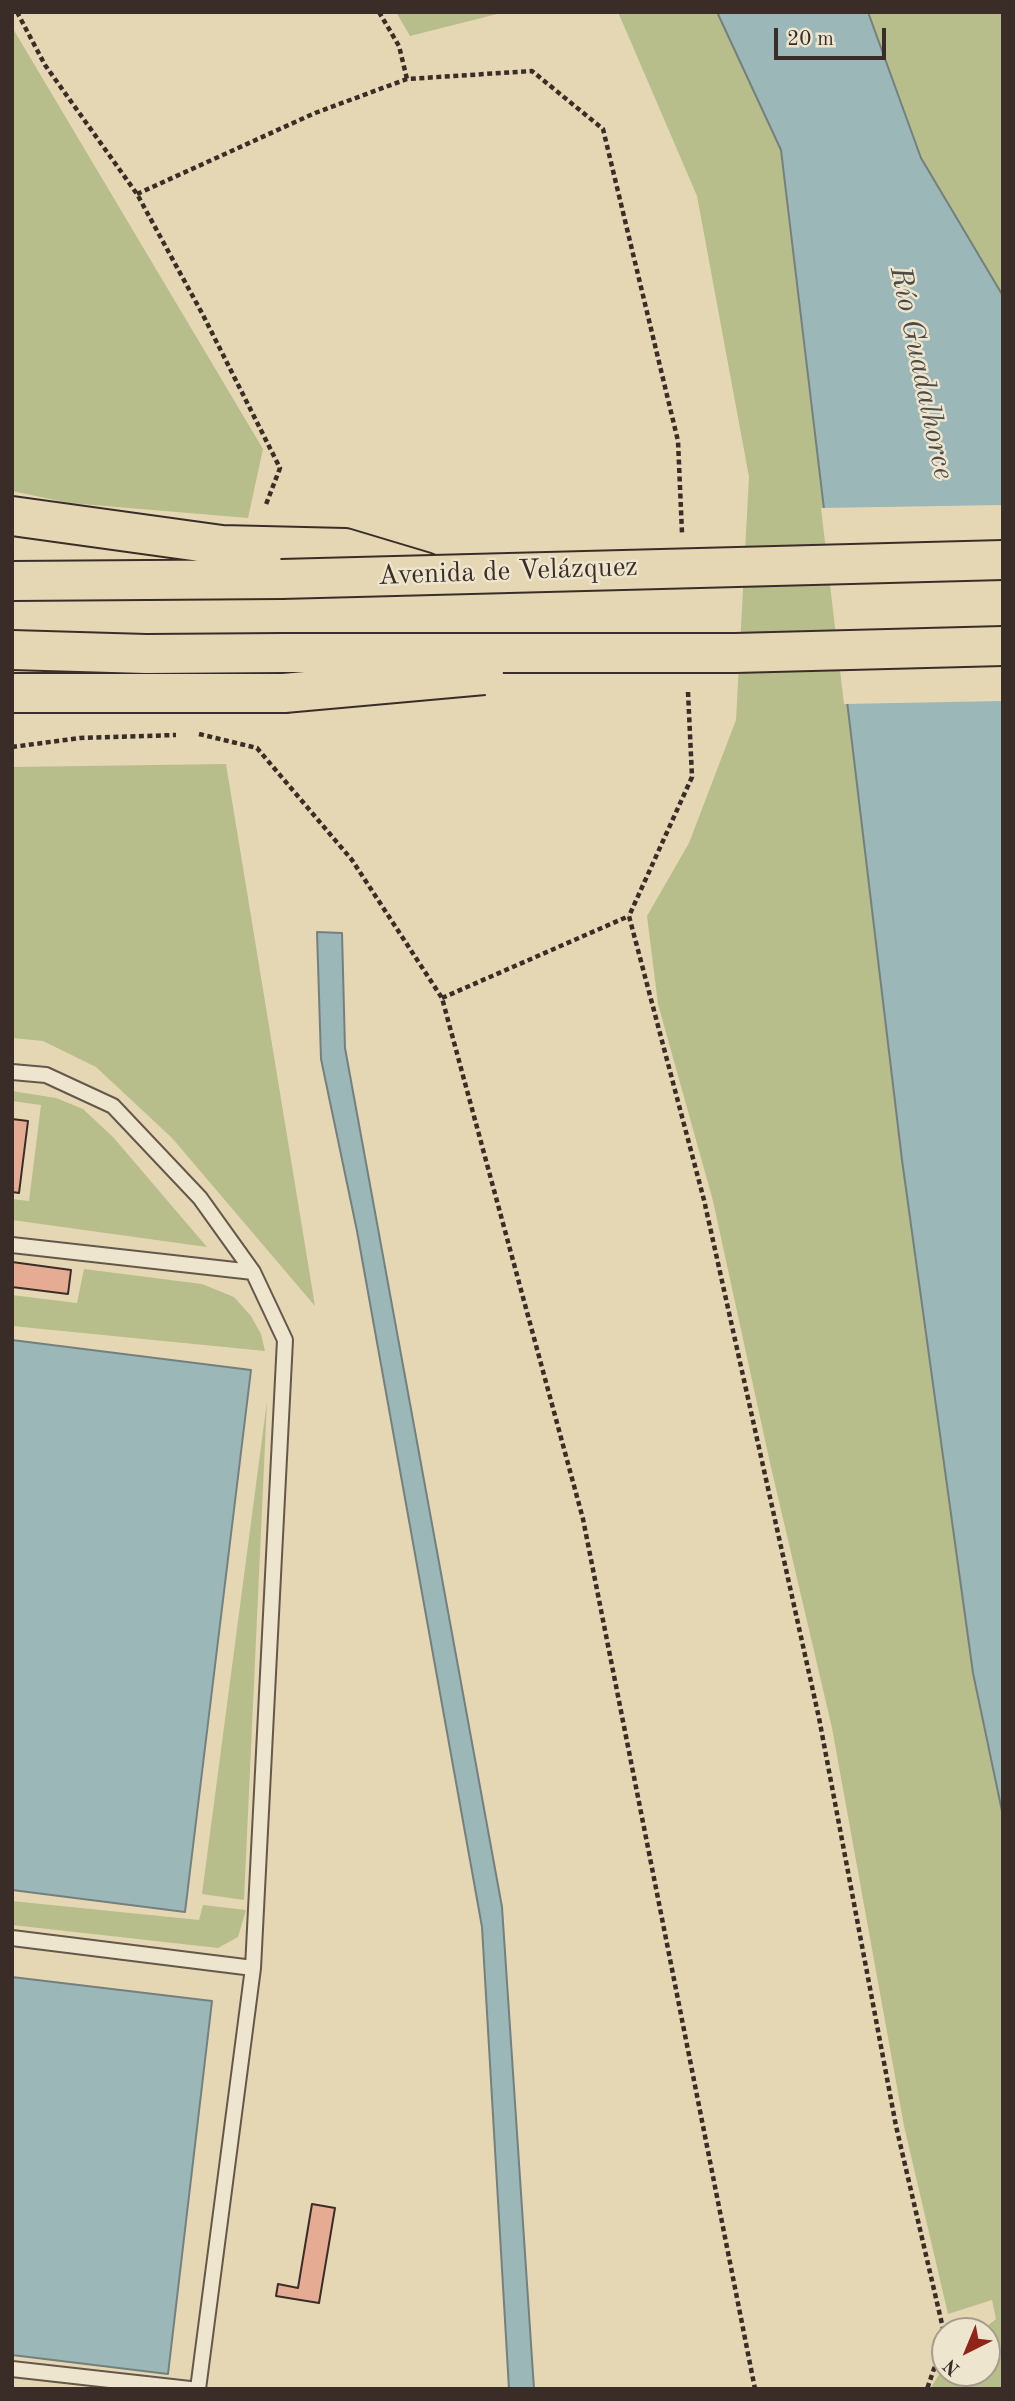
<!DOCTYPE html>
<meta charset="utf-8">
<style>
body{margin:0}
#map{position:relative;width:1015px;height:2401px;overflow:hidden;background:#e5d7b4;font-family:"Old Standard TT",serif}
canvas{display:block}
.frame{position:absolute;inset:0;border:14px solid #3a2d28;pointer-events:none}
.north{position:absolute;left:931px;top:2317px;width:70px;height:70px;box-sizing:border-box;background:#eee5ce;border:2px solid #a69b8c;border-radius:50%;rotate:223deg;font-size:19px;font-weight:700;line-height:28px;text-align:center;color:#3a2d28}
.north::after{content:'';display:block;margin:auto;width:24px;height:32px;background:#8f2418;clip-path:polygon(50% 0,100% 100%,50% 72%,0 100%)}
.scale{position:absolute;left:774px;top:28px;width:112px;height:32px;box-sizing:border-box;border:4px solid #3a2d28;border-top:0;padding-left:9px;font-size:21px;line-height:24px;white-space:nowrap;color:#3a2d28;-webkit-text-stroke:5px #eee5ce;paint-order:stroke}
</style>
<div id="map">
<canvas width="1015" height="2401"></canvas>
<div class="frame"></div>
<div class="north">N</div>
<div class="scale">20 m</div>
</div>
<script>
const g = document.querySelector('canvas').getContext('2d');
g.lineJoin = 'round';
function paint(path, color) { g.fillStyle = color; g.fill(path, 'evenodd'); }
const poly = rows => new Path2D(rows.map(r => 'M' + r).join(''));
function strokePath(path, color, width, dash) { g.strokeStyle = color; g.lineWidth = width; g.lineCap = dash ? 'butt' : 'round'; g.setLineDash(dash || []); g.stroke(path); }
function drawText(font, color, halo, rows, align = 'center') {
  g.font = font + ' "Old Standard TT",serif'; g.lineWidth = 5; g.setLineDash([]); g.textBaseline = 'middle'; g.strokeStyle = halo; g.fillStyle = color; for (const [text, x, y, turn = 0] of rows) {
    g.save(); g.translate(x, y); g.rotate((+turn || 0) * Math.PI / 180); g.textAlign = isNaN(turn) ? turn : align; if (halo) g.strokeText(text, 0, 0); g.fillText(text, 0, 0); g.restore();
  }
}
paint(poly([
 [396,12,505,12,410,36],
 [618,12,717,12,781,149,902,1160,1003,1744,1003,2389,930,2389,945,2365,945,2373,987,2373,987,2331,981,2331,996,2319,992,2300,948,2314,904,2126,832,1728,770,1463,713,1201,658,1004,647,916,689,843,736,720,749,477,697,196],
 [868,12,1003,12,1003,296,921,158],
 [12,27,263,449,248,518,69,503,12,491],
 [226,764,315,1306,172,1138,96,1067,43,1041,12,1038,12,767],
 [12,1091,56,1098,83,1109,113,1137,207,1247,12,1220,12,1199,29,1201,41,1105,12,1101],
 [84,1269,202,1284,234,1297,251,1316,261,1334,265,1351,12,1326,12,1295,77,1303],
 [267,1401,244,1900,202,1894],
 [12,1901,199,1920,203,1905,246,1910,238,1937,218,1948,12,1925]
]), '#b7be8b');
const water = poly([
 [717,12,868,12,921,158,1003,296,1003,1816,973,1673,902,1160,781,150,717,12],
 [317,932,342,933,345,1048,502,1907,534,2389,509,2389,482,1927,357,1231,321,1059,317,932],
 [12,1340,251,1370,185,1912,12,1890,12,1340],
 [12,1977,212,2001,168,2374,12,2355,12,1977]
]);
paint(water, '#9bb7b8');
strokePath(water, '#74807e', 2);
paint(poly([
 [1003,505,1003,701,844,704,821,508]
]), '#e5d7b4');
const building = poly([
 [12,1119,28,1121,19,1193,12,1192,12,1119],
 [12,1262,71,1270,68,1294,12,1287,12,1262],
 [312,2204,335,2208,319,2303,276,2296,278,2284,298,2288,312,2204]
]);
paint(building, '#e6ac93');
strokePath(building, '#3a2d28', 2);
const service = poly([
 [12,1072,46,1075,113,1106,200,1198,253,1272,285,1340,253,1968,198,2389],
 [12,1245,253,1272],
 [12,1938,253,1968],
 [12,2369,190,2389]
]);
const motorway = poly([
 [12,516,222,545,345,548,425,572],
 [12,581,281,579],
 [12,650,146,654,283,653],
 [12,693,284,693]
]);
strokePath(service, '#65584b', 18);
strokePath(motorway, '#3a2d28', 42);
strokePath(poly([
 [17,12,45,65,137,194,203,315,280,468,265,507],
 [379,12,399,46,407,79],
 [137,194,315,113,407,79,532,71,603,129,678,441,682,533],
 [688,692,692,777,629,916,704,1200,819,1718,896,2126,945,2337,927,2389],
 [199,734,257,748,352,860,442,998,583,1519,755,2389],
 [12,747,80,738,176,735],
 [442,998,629,916]
]), '#3a2d28', 4.5, [5, 3.5]);
strokePath(service, '#eee5ce', 14);
strokePath(motorway, '#e5d7b4', 38);
const motorwayBridge = poly([
 [281,579,1003,560],
 [283,653,735,653,1003,646],
 [284,693,484,675]
]);
strokePath(motorwayBridge, '#3a2d28', 42, []);
strokePath(motorwayBridge, '#e5d7b4', 38);
drawText('28px', '#3a2d28', '#eee5ce', [
 ["Avenida de Velázquez",508,572,-2]
]);
drawText('italic 30px', '#4d4945', '#eee5ce', [
 ["Río Guadalhorce",921,373,78]
]);
</script>
